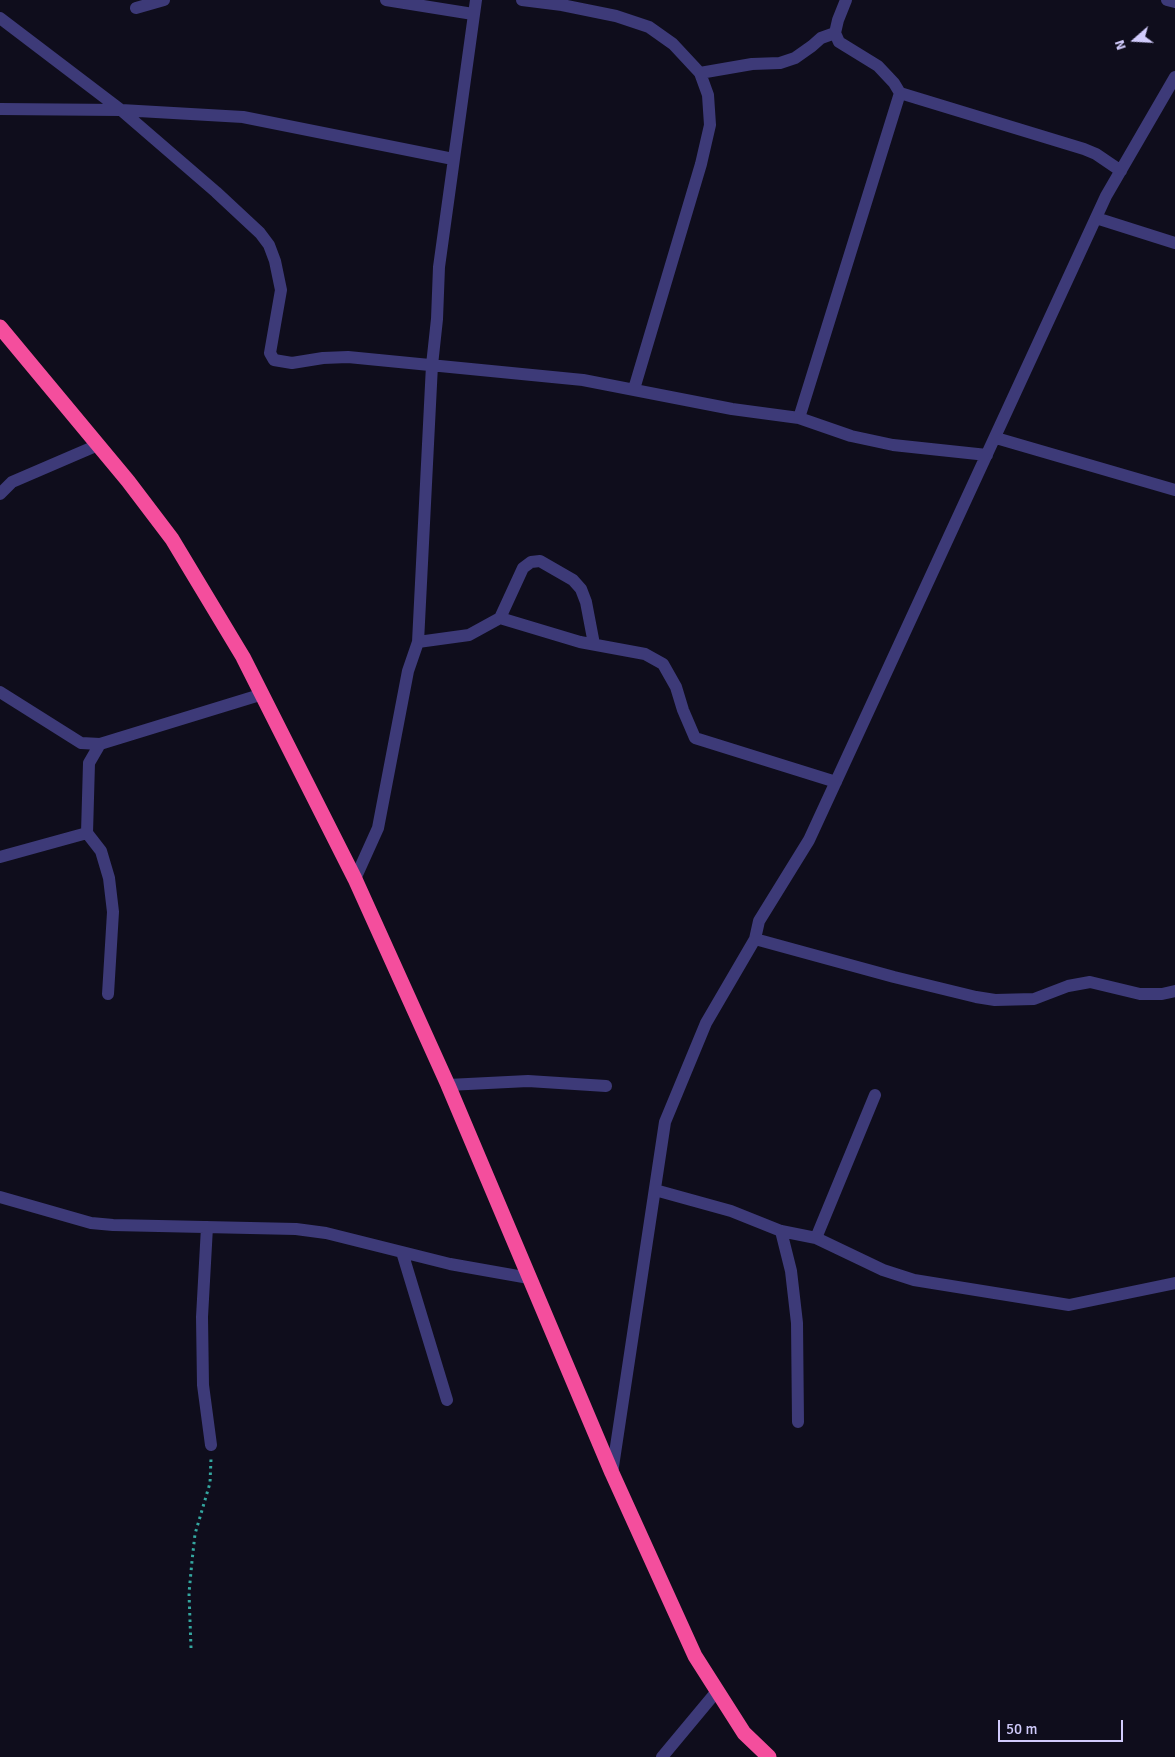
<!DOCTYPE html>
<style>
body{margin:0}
#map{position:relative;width:1175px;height:1757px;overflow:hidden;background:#0f0d1c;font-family:Signika,sans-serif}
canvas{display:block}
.north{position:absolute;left:1110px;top:15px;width:50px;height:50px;-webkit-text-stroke:4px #0f0d1c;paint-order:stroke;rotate:251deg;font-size:14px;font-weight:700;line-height:20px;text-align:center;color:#d1cbfc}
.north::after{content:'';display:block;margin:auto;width:18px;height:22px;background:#d1cbfc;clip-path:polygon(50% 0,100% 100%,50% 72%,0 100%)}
.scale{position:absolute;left:998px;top:1720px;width:125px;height:22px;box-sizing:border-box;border:2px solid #d1cbfc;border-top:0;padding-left:6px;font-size:15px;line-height:18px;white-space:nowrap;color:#d1cbfc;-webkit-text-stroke:4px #0f0d1c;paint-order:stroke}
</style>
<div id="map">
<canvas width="1175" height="1757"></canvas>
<div class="north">N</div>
<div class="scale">50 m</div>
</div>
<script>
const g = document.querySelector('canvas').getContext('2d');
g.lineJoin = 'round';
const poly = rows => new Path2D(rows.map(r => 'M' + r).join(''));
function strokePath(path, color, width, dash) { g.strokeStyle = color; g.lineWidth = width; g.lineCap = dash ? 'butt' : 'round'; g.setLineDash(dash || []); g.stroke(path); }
strokePath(poly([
 [191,1648,189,1593,192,1561,195,1534,210,1483,211,1459]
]), '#34a7a0', 3, [2.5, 4]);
strokePath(poly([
 [386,0,473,14],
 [522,0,562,5,616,16,649,27,673,44,700,73,708,95,710,125,701,164,634,389],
 [1167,0,1175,2],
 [136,8,164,0],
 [0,18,121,110,216,192,260,233,269,245,275,261,281,290,270,353,274,360,292,363,323,358,348,357,583,380,732,409,799,418,851,436,893,445,987,455],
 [700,73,752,64,780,63,795,58,812,46,821,38,835,33],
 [900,93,1084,149,1096,154,1121,171],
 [0,109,121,110,243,117,453,159],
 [1096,218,1175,243],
 [799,418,900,93,894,83,878,66,839,42,835,33,838,20,846,0],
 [996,438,1175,490],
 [0,494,12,482,98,445],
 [500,618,580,642,645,654,663,664,676,687,683,710,695,738,836,782],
 [418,642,469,635,500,618,523,568,531,562,540,561,573,580,581,589,586,602,594,644],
 [0,692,81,743,100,744],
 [0,857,87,833],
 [355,879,378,828,408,671,418,642,432,365,437,319,439,267,476,0],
 [755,939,894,977,976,997,995,1000,1034,999,1068,986,1090,982,1140,994,1162,994,1175,991],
 [108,994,113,912,109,878,101,851,87,833,89,763,100,744,263,694],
 [448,1085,528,1081,606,1086],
 [655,1190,731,1211,781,1231,816,1238,883,1270,914,1280,1069,1305,1175,1283],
 [0,1197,91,1223,113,1225,296,1229,326,1233,450,1264,529,1278],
 [207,1227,202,1317,203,1385,211,1445],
 [781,1231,791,1271,797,1323,798,1422],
 [816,1238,875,1095],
 [402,1252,447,1400],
 [612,1473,665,1122,706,1023,755,939,759,921,809,840,1106,196,1175,77],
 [662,1757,717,1691]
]), '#3d3a78', 12);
strokePath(poly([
 [0,327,128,481,172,539,243,657,355,879,448,1085,612,1473,695,1656,744,1733,769,1757]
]), '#f44e9d', 15);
</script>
